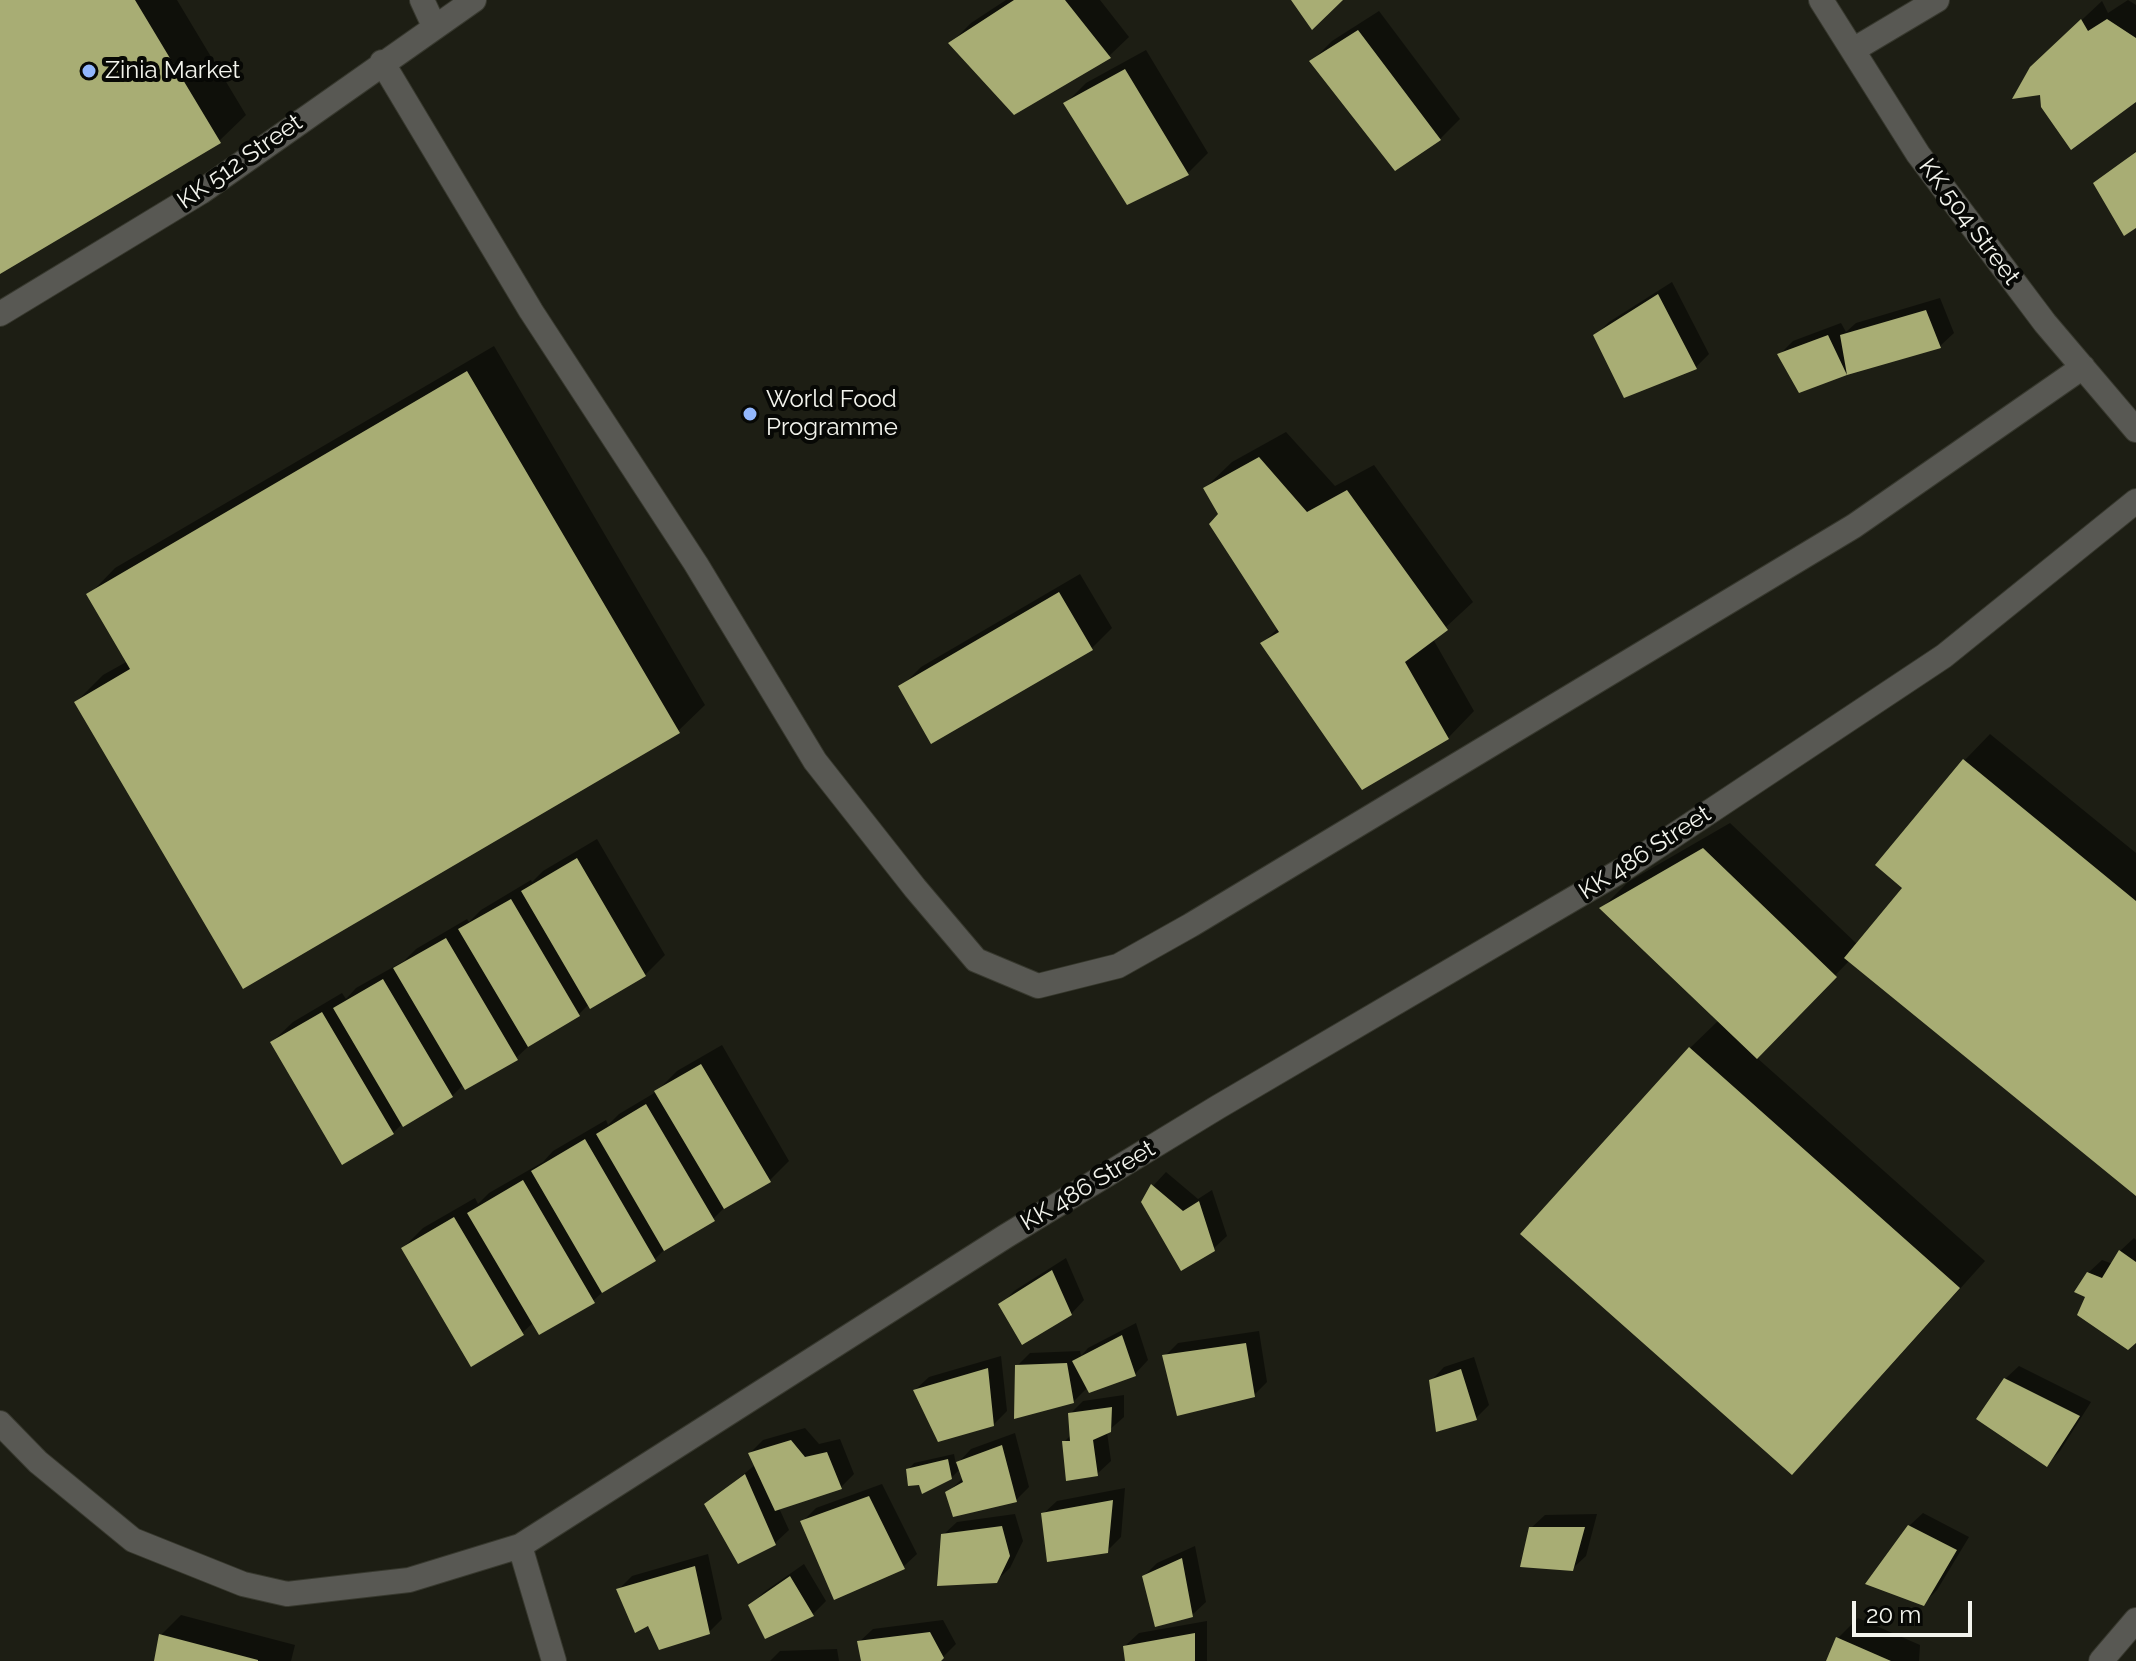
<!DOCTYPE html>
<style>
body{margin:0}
#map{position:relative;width:2136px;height:1661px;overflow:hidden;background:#1d1e14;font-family:Raleway,sans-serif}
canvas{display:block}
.scale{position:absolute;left:1852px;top:1601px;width:120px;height:36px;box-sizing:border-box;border:4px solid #f3f4ed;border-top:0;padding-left:10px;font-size:24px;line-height:28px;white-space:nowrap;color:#f3f4ed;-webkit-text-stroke:6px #070805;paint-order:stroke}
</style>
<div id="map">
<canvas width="2136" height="1661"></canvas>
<div class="scale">20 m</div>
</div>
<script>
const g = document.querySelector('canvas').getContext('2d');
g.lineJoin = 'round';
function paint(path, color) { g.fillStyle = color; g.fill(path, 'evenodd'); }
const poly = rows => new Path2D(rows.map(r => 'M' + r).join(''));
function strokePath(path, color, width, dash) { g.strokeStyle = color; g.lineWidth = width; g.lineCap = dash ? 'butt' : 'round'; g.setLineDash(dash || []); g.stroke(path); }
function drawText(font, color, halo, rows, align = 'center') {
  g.font = font + ' Raleway,sans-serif'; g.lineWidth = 8; g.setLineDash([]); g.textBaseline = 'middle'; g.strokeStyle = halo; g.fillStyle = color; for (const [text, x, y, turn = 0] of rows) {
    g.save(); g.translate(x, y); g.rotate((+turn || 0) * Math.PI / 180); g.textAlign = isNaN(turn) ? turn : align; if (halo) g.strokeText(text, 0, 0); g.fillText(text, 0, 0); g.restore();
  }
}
paint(poly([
 [0,0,177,0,246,115,219,141,0,271],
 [1006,0,1100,0,1129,37,1109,56,951,43,971,23],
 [2128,0,2136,5,2136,100,2053,47,2102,1,2108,13],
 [1379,11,1460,119,1440,139,1312,61,1332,41],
 [1146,50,1208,153,1188,173,1066,103,1086,83],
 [2136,151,2136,225,2096,184],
 [1672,282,1709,354,1696,367,1596,335,1609,322],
 [1940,298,1954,333,1940,346,1846,373,1800,391,1780,354,1793,341,1841,323,1846,332,1856,323],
 [494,346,705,705,678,731,76,702,103,675,128,661,89,595,115,568],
 [1286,432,1335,486,1374,465,1473,602,1433,639,1474,711,1448,738,1262,644,1279,627,1205,488,1232,462],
 [1080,574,1112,628,1092,648,932,741,901,687,921,667],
 [1990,734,2136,853,2136,1193,1850,960,1756,1057,1985,1261,1818,1446,1690,1048,1719,1020,1602,908,1628,882,1730,823,1858,945,1905,887,1964,761],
 [597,839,665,955,645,975,589,1004,578,1015,532,1043,516,1058,464,1084,452,1096,403,1123,393,1133,272,1042,293,1022,342,993,346,999,356,988,404,961,416,949,467,919,469,922,481,910,531,880,532,882,543,871],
 [722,1045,789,1161,769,1181,727,1205,713,1219,669,1245,655,1259,608,1287,593,1301,534,1322,522,1333,403,1248,423,1228,475,1198,478,1204,489,1193,543,1162,553,1151,606,1120,608,1125,619,1114,656,1092,677,1071],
 [1166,1172,1198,1199,1212,1190,1227,1236,1213,1249,1144,1202,1153,1186],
 [2134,1238,2136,1240,2136,1340,2088,1296,2088,1273,2102,1260,2113,1264,2120,1251],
 [1066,1258,1084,1300,1071,1314,1001,1305,1014,1291],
 [1136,1323,1148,1360,1135,1374,1088,1387,1073,1402,1017,1366,1030,1353,1080,1351,1081,1356,1088,1348],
 [1259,1331,1267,1382,1254,1395,1165,1356,1178,1343],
 [1001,1356,1007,1411,993,1425,915,1390,929,1377],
 [1474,1357,1489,1405,1476,1418,1431,1381,1444,1367],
 [2019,1366,2091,1402,2060,1451,2047,1464,2005,1379],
 [1124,1395,1124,1417,1107,1432,1111,1461,1097,1474,1064,1442,1072,1434,1070,1414,1083,1401],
 [805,1428,819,1444,840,1439,854,1474,841,1487,779,1508,789,1530,775,1543,706,1505,755,1465,750,1453,763,1440],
 [1015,1433,1029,1487,1016,1500,947,1493,963,1478,960,1469,951,1478,908,1470,914,1463,954,1454,956,1465,971,1449],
 [882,1484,917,1554,903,1567,802,1522,816,1508],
 [1125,1488,1121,1537,1107,1551,1043,1514,1057,1501],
 [1923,1513,1969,1537,1937,1590,1923,1604,1909,1526],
 [1015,1514,1023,1541,1010,1568,996,1581,943,1535,957,1522],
 [1597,1514,1586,1556,1572,1569,1531,1528,1545,1515],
 [1195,1546,1206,1602,1192,1615,1144,1576,1157,1563],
 [708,1554,722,1619,709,1632,648,1623,619,1589,632,1576],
 [804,1564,826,1601,813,1614,751,1605,764,1592],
 [181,1615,295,1645,291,1661,156,1661,161,1635],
 [1858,1618,1920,1645,1919,1661,1827,1661,1838,1638],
 [943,1620,956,1644,939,1661,863,1661,859,1642,873,1629],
 [1207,1621,1207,1661,1127,1661,1125,1646,1139,1633],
 [837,1649,839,1661,770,1661,780,1651]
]), '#0007');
paint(poly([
 [0,0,135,0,221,143,0,274],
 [1014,0,1065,0,1111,58,1014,115,948,43],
 [1291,0,1343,0,1312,30],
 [2081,19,2088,31,2107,19,2136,38,2136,102,2071,150,2041,107,2040,95,2012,99,2030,67],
 [1358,30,1441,140,1395,171,1309,61],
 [1125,69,1189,175,1127,205,1063,103],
 [2136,152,2136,228,2124,236,2093,183],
 [1658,294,1697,369,1624,398,1593,335],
 [1926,310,1941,348,1847,375,1799,393,1777,354,1828,335,1847,375,1840,335],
 [467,371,680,733,243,989,74,702,130,669,86,594],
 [1259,457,1307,512,1347,490,1448,630,1405,662,1449,739,1362,790,1260,643,1279,632,1209,524,1218,514,1203,488],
 [1059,592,1093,650,931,744,898,686],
 [1963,759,2136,901,2136,1196,1844,958,1902,888,1875,865],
 [1703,848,1837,977,1757,1059,1599,908],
 [577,858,646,976,590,1009,521,891],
 [511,899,580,1016,528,1047,458,929],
 [446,938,518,1060,465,1090,393,968],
 [383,979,453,1097,403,1127,333,1008],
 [322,1012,394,1134,342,1165,270,1042],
 [1689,1047,1960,1288,1792,1475,1520,1234],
 [701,1064,771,1182,724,1209,654,1091],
 [646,1104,715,1221,664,1251,596,1134],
 [585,1139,656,1261,602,1293,531,1171],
 [523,1180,595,1303,539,1335,467,1213],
 [1151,1184,1183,1211,1199,1201,1215,1251,1181,1271,1141,1202],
 [454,1217,524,1335,471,1367,401,1248],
 [2119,1250,2136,1262,2136,1343,2128,1350,2077,1315,2085,1297,2074,1292,2087,1272,2102,1278],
 [1052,1270,1072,1315,1022,1345,998,1304],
 [1122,1335,1136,1376,1089,1393,1072,1361],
 [1246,1343,1255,1397,1177,1416,1162,1355],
 [1067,1363,1074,1403,1014,1419,1015,1365],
 [988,1368,994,1426,938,1442,913,1390],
 [1461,1369,1477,1420,1436,1432,1429,1380],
 [2004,1378,2080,1416,2047,1467,1976,1419],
 [1112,1407,1111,1432,1093,1440,1098,1476,1066,1481,1062,1441,1070,1441,1068,1413],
 [791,1440,805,1457,827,1452,842,1489,775,1511,748,1453],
 [1002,1445,1017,1502,953,1517,945,1492,963,1482,956,1462],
 [948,1459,952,1479,922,1494,919,1485,908,1486,906,1469],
 [745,1474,776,1545,738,1564,704,1504],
 [869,1496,905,1569,834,1600,800,1521],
 [1113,1500,1108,1553,1047,1562,1041,1513],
 [1908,1525,1957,1550,1924,1606,1865,1584],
 [1002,1526,1010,1556,997,1583,937,1586,941,1534],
 [1529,1527,1585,1527,1573,1571,1520,1567],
 [1182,1558,1193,1617,1155,1627,1142,1576],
 [695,1566,710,1634,659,1650,648,1626,635,1633,616,1589],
 [790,1576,814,1616,765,1639,748,1605],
 [930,1632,944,1658,941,1661,861,1661,857,1641],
 [1195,1633,1195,1661,1125,1661,1123,1646],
 [159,1634,258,1660,258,1661,154,1661],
 [1836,1637,1891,1661,1826,1661]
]), '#a8ad74');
const minor = poly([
 [422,0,434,26],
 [1821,0,1918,154,2045,323,2136,430],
 [1853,50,1937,0],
 [382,62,531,311,696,564,815,761,915,888,976,960,1038,986,1118,966,1191,925,1854,526,2083,367],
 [0,314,201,192,474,0],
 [0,1423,38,1462,133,1540,243,1584,287,1594,409,1580,520,1546,1006,1236,1218,1107,1622,870,1944,656,2136,501],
 [520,1546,554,1661],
 [2101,1661,2136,1620]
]);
strokePath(minor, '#37382e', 26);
strokePath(minor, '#585853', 24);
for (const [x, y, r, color] of [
 [89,71,8,"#92b7fd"],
 [750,414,8,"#92b7fd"]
]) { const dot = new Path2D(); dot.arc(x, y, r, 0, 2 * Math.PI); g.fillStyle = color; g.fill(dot); strokePath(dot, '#070805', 3); }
drawText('24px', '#f3f4ed', '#070805', [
 ["Zinia Market",105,71],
 ["World Food",766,400],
 ["Programme",766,428]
], 'left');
drawText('24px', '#f3f4ed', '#070805', [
 ["KK 512 Street",240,162,-35],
 ["KK 504 Street",1969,222,53],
 ["KK 486 Street",1645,853,-33],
 ["KK 486 Street",1088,1186,-31]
]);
</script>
